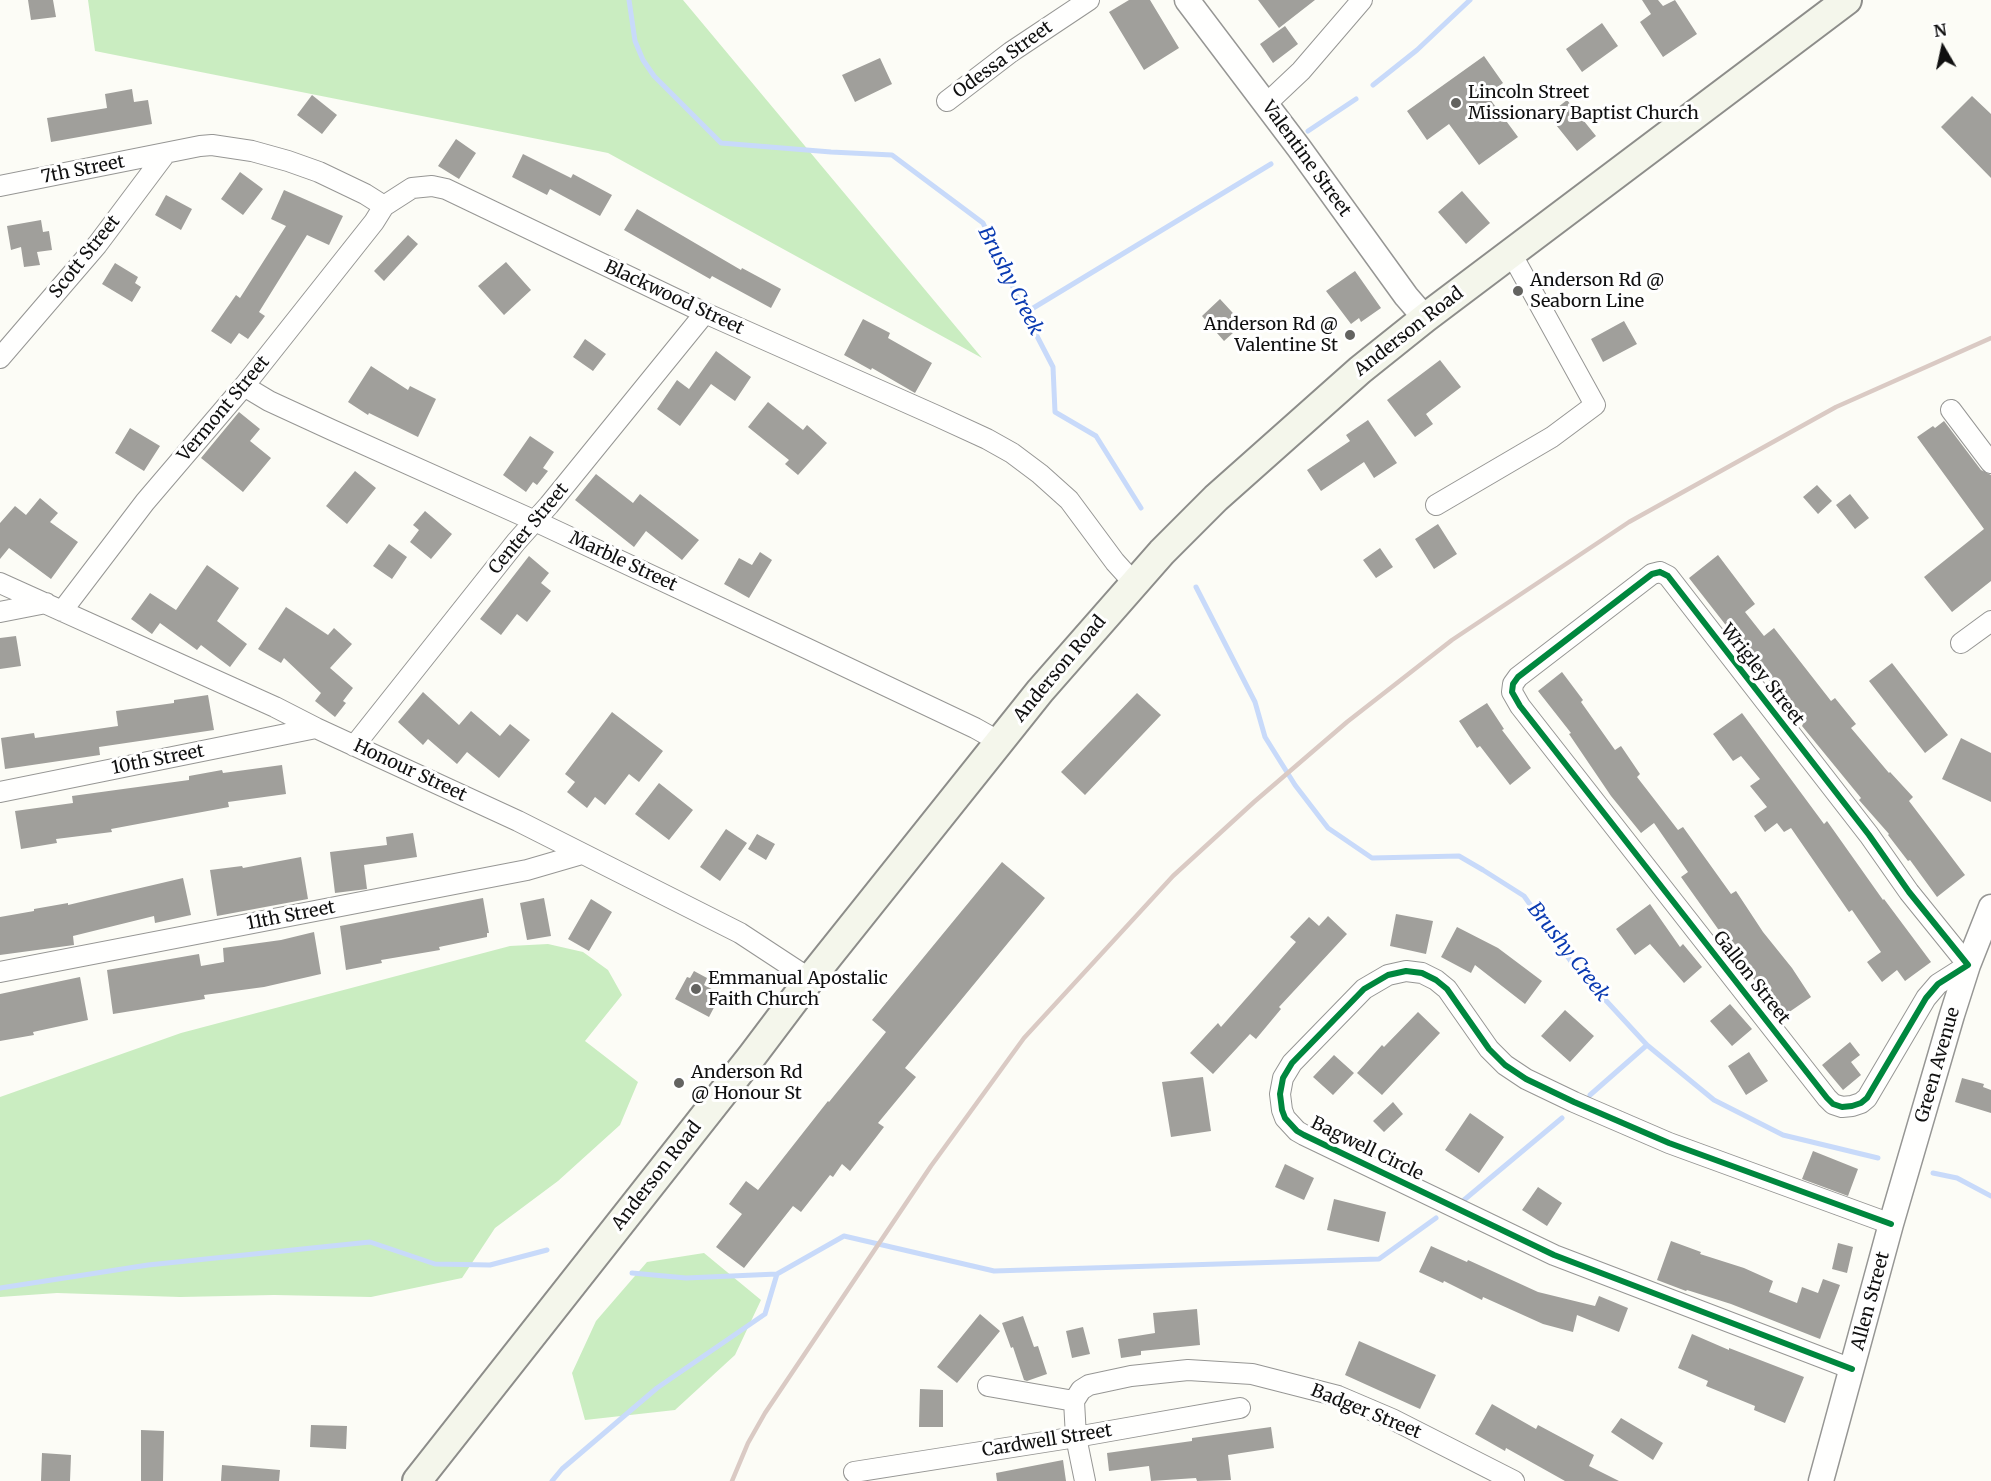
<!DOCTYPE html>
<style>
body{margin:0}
#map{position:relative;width:1991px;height:1481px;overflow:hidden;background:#fcfcf6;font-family:Merriweather,serif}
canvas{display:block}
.north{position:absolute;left:1913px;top:18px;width:60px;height:60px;-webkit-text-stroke:4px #fff;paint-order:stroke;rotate:351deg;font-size:16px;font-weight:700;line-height:24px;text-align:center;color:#101010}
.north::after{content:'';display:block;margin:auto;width:21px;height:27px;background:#101010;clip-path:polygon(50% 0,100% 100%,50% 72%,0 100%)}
</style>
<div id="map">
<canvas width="1991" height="1481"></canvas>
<div class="north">N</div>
</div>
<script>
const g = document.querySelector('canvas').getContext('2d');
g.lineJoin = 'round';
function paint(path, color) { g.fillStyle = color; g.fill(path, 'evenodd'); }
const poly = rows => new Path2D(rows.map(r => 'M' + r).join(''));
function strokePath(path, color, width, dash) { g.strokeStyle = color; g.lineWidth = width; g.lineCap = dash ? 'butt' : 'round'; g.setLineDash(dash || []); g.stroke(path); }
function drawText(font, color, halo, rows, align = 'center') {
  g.font = font + ' Merriweather,serif'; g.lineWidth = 6; g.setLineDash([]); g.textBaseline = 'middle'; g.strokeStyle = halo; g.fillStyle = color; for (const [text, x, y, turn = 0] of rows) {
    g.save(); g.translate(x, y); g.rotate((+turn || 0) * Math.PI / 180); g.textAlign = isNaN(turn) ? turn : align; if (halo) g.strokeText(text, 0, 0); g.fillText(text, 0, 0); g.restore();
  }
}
paint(poly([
 [88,0,683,0,982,358,608,153,95,51],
 [548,944,583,952,608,970,622,995,585,1041,638,1082,620,1125,558,1181,495,1228,462,1278,371,1297,274,1295,180,1297,57,1293,0,1297,0,1097,181,1033,510,946],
 [704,1253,761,1300,735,1355,675,1410,585,1420,572,1373,596,1321,647,1262]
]), '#caedc1');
strokePath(poly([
 [629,0,635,41,643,60,654,76,721,143,831,152,892,155,983,223,1025,313,1053,367,1055,412,1096,436,1141,508],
 [1373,85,1417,50,1470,0],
 [1308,131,1356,99],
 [1025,313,1271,164],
 [1196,587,1255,702,1265,737,1295,785,1328,828,1372,858,1459,856,1483,870,1524,896,1575,967,1647,1045,1714,1100,1783,1135,1878,1158],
 [1590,1095,1647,1045],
 [1933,1173,1957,1178,1991,1196],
 [1464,1200,1562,1118],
 [632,1273,686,1278,777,1274,844,1236,994,1271,1379,1259,1436,1218],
 [0,1288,148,1265,370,1242,435,1264,490,1265,547,1250],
 [552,1481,562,1469,657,1388,765,1314,777,1274]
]), '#c8dafa', 5);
paint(poly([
 [28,0,53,0,56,17,31,20],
 [1129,0,1150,0,1179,48,1144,70,1109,12],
 [1258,0,1315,0,1279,28],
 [1642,0,1658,0,1663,6,1675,0,1697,34,1663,57,1640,22,1651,14],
 [1602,23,1618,46,1582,72,1566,49],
 [1285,26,1298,44,1273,63,1260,44],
 [1484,56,1503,83,1487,95,1518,137,1479,165,1449,124,1427,140,1407,111],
 [880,58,892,84,855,102,842,75],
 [132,89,134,102,148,100,152,124,51,142,47,118,107,108,105,94],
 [312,95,337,115,322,134,297,115],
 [1972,96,1991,114,1991,178,1941,127],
 [1567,100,1596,136,1577,151,1548,115],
 [456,139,476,153,459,179,438,166],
 [523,154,571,178,573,174,612,195,600,216,550,189,547,195,512,177],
 [240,172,263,189,243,215,221,199],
 [284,190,343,216,329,245,307,235,259,312,265,316,248,339,239,333,231,344,211,331,236,295,240,298,286,226,271,219],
 [1462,191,1490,223,1466,244,1438,212],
 [166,195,192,209,181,230,155,215],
 [637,209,741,270,742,268,781,289,771,308,712,276,710,279,624,230],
 [41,220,43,232,49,231,52,250,37,252,40,265,24,267,21,247,11,250,7,226],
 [408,235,418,244,384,281,374,271],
 [506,262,531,290,504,315,478,286],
 [115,263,138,277,135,283,141,287,132,302,102,284],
 [1355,271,1381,308,1361,322,1359,318,1351,324,1326,291],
 [1220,299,1243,324,1224,341,1202,316],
 [863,319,890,333,888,338,932,363,915,393,872,368,871,370,844,355],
 [1624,321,1637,344,1603,362,1591,339],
 [585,339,606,354,593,371,573,357],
 [716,351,751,377,735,401,711,384,680,426,657,409,677,380,689,389],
 [1440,360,1461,387,1426,414,1433,424,1415,437,1387,400],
 [371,366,408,390,410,386,436,399,418,437,369,413,368,415,348,402],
 [768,402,803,430,807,425,827,443,798,475,785,464,789,460,748,427],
 [239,412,260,429,250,441,271,458,243,492,201,458],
 [1368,420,1397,463,1374,478,1364,462,1321,491,1307,470,1350,441,1346,435],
 [1944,421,1981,470,1991,475,1991,581,1952,612,1924,577,1984,529,1917,437,1933,426,1935,428],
 [130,428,160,446,144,471,115,453],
 [530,436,554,452,543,468,548,471,537,485,533,482,526,492,503,475],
 [355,471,376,488,347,524,326,506],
 [596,474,633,503,640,494,699,540,682,560,646,531,634,547,575,500],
 [1817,485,1832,501,1818,514,1803,497],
 [1850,494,1869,518,1855,529,1836,505],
 [40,498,58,513,50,522,78,542,51,579,9,548,0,559,0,523,15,506,26,515],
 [425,511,452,534,431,559,410,542,419,530,413,525],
 [1438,524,1457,554,1434,569,1415,539],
 [389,544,407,557,392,579,373,566],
 [1380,548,1393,567,1376,578,1363,560],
 [760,552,772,560,749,598,724,584,739,558,752,565],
 [1718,555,1755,604,1745,612,1764,636,1774,628,1831,701,1835,698,1856,724,1851,728,1889,773,1890,772,1913,797,1909,801,1965,875,1937,897,1910,860,1908,861,1888,835,1889,834,1859,800,1861,798,1802,726,1803,724,1689,578],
 [529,556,549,573,541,583,551,591,527,622,517,614,501,635,480,619],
 [207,565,239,588,217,621,247,644,230,667,201,645,197,650,160,623,152,634,131,619,150,593,176,610],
 [286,607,328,635,334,628,352,644,330,668,353,688,343,701,346,703,335,717,315,701,321,693,284,658,281,663,258,649],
 [16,636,21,666,0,669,0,638],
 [1892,663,1948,735,1925,753,1869,681],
 [1562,672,1583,700,1581,702,1615,750,1621,746,1640,774,1637,777,1678,830,1683,827,1731,894,1736,891,1763,932,1792,968,1811,997,1782,1017,1758,979,1755,981,1681,877,1688,872,1654,823,1641,833,1611,796,1569,734,1571,733,1538,691],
 [423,692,459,725,471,711,500,736,510,724,530,740,499,778,467,752,457,764,428,739,423,745,398,722],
 [1137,693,1161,715,1085,795,1061,772],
 [208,695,214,730,99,747,100,755,5,769,1,738,34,733,35,738,118,726,116,711,174,703,174,700],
 [1487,703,1504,729,1502,730,1531,768,1510,785,1480,746,1477,748,1459,721],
 [612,712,663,751,639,782,629,774,605,805,595,797,587,808,567,792,575,782,565,774],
 [1742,713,1824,824,1827,821,1883,900,1884,899,1931,962,1905,981,1897,970,1882,982,1867,962,1881,952,1852,910,1849,912,1791,828,1784,832,1777,823,1765,832,1754,816,1767,807,1750,786,1760,779,1741,756,1733,761,1713,734],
 [1961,738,1991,753,1991,802,1942,779],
 [282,765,286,794,228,802,229,807,111,829,112,832,56,839,57,843,21,849,15,811,73,803,72,796,189,780,189,776,222,770,223,773],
 [659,783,693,810,669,840,635,814],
 [726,829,747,843,720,881,700,867],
 [413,833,417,857,364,865,367,889,335,893,330,852,387,845,386,837],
 [757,834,775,844,766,860,748,849],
 [301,857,308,899,217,916,210,870,242,866,243,868],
 [1002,862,1045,898,905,1068,916,1077,878,1123,884,1127,850,1171,842,1164,833,1177,830,1175,801,1212,793,1206,744,1268,716,1247,742,1214,729,1204,746,1181,758,1190,828,1101,829,1102,886,1032,872,1020],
 [183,878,191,915,155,923,154,916,73,936,74,945,0,955,0,917,34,911,34,909,68,903,68,905],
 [483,898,489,933,487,933,487,937,439,947,440,950,381,960,382,963,346,970,340,926],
 [544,898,551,936,527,940,520,903],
 [591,899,612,912,589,951,568,939],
 [1650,904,1680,947,1683,944,1702,967,1684,983,1650,944,1635,955,1616,929],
 [1396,914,1433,921,1426,954,1390,946],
 [1328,916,1347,934,1279,1007,1281,1009,1256,1039,1250,1034,1213,1074,1190,1053,1218,1023,1221,1027,1296,942,1290,937,1309,917,1319,926],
 [1457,927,1498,948,1542,981,1525,1004,1475,965,1471,973,1441,957],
 [314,932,321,974,264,987,204,995,205,999,113,1014,107,970,199,954,201,966,224,962,223,948,281,940],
 [694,971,707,978,704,985,721,994,709,1017,675,999,687,977,690,978],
 [80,977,88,1020,33,1032,34,1035,0,1041,0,994],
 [1730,1004,1752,1029,1732,1046,1710,1021],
 [1565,1010,1594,1036,1570,1062,1541,1036],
 [1418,1012,1440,1033,1382,1095,1357,1073,1382,1045,1384,1047],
 [1850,1042,1860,1055,1851,1062,1861,1075,1843,1090,1822,1065],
 [1749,1052,1768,1081,1746,1095,1728,1066],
 [1334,1055,1354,1073,1333,1095,1313,1077],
 [1203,1077,1211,1131,1171,1137,1162,1082],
 [1962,1078,1984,1084,1983,1087,1991,1090,1991,1113,1955,1102],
 [1393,1102,1403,1114,1384,1132,1373,1121],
 [1470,1113,1504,1137,1479,1173,1445,1150],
 [1813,1151,1858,1169,1848,1196,1802,1179],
 [1285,1164,1314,1178,1304,1200,1275,1187],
 [1538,1187,1562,1203,1547,1226,1522,1210],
 [1334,1199,1386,1212,1379,1242,1327,1230],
 [1671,1241,1701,1252,1700,1254,1744,1268,1773,1281,1769,1292,1797,1303,1802,1287,1818,1293,1823,1279,1840,1285,1820,1339,1731,1304,1687,1290,1686,1291,1657,1280],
 [1838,1243,1853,1247,1847,1273,1832,1269],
 [1431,1246,1467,1262,1468,1260,1538,1292,1595,1306,1599,1296,1628,1308,1619,1332,1577,1315,1573,1332,1543,1324,1483,1297,1482,1300,1444,1281,1443,1283,1419,1272],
 [1197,1309,1200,1345,1141,1351,1141,1355,1121,1358,1118,1339,1155,1333,1153,1313],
 [980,1314,1000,1331,957,1383,937,1367],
 [1023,1316,1034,1347,1038,1346,1047,1374,1027,1381,1024,1380,1013,1347,1011,1348,1002,1323],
 [1083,1327,1090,1354,1072,1358,1066,1331],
 [1692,1334,1729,1350,1729,1348,1804,1377,1785,1423,1754,1410,1755,1406,1706,1386,1708,1381,1678,1368],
 [1359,1341,1436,1375,1420,1409,1345,1375],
 [920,1389,943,1390,943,1427,919,1427],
 [1492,1404,1536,1429,1538,1425,1594,1455,1589,1466,1619,1481,1565,1481,1506,1448,1505,1451,1475,1434],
 [1621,1418,1663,1443,1653,1460,1611,1432],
 [311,1425,347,1426,346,1449,310,1447],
 [1271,1427,1274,1448,1228,1455,1231,1480,1197,1481,1196,1478,1151,1481,1149,1466,1109,1471,1107,1453,1192,1441,1192,1438],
 [141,1430,164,1431,163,1481,141,1481],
 [42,1453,71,1455,70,1481,41,1481],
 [1063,1460,1066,1481,997,1481,996,1473],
 [222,1465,280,1470,279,1481,221,1481]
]), '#a09f9b');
const minor = poly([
 [947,101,1011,52,1089,0],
 [1266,104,1301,71,1362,0],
 [0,186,200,146,212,145,252,151,288,161,319,172,365,194,384,206,412,188,432,186,446,189,705,313,937,416,987,439,1012,453,1040,474,1069,500,1115,562,1134,583],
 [0,358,97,245,166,153],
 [244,386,269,401,332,430,535,521,806,648,975,728,1000,742],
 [1951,410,1991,463],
 [1436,505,1552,437,1595,405,1511,253],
 [1660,572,1668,576,1869,835,1909,892,1968,965,1938,984,1926,998,1867,1098,1861,1103,1852,1106,1842,1107,1833,1104,1827,1098,1520,706,1512,692,1513,684,1518,677,1652,574,1660,572],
 [0,583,275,707,316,728,518,821,740,933,810,979],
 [62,611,145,502,244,386,374,222,384,206],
 [0,612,46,603],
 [1961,643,1991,621],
 [354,746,516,542,549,505,705,313],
 [0,792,316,728],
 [0,972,527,870,582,854],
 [1852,1369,1554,1255,1304,1135,1297,1131,1285,1118,1282,1110,1280,1094,1283,1078,1292,1063,1364,989,1388,975,1406,971,1422,973,1436,980,1447,989,1489,1049,1505,1065,1526,1079,1574,1102,1669,1143,1891,1224],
 [988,1386,1074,1401],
 [854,1472,1076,1437,1240,1408],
 [1085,1481,1076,1437,1074,1401,1081,1390,1089,1385,1131,1376,1188,1370,1252,1374,1338,1396,1392,1419,1514,1481]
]);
const tertiary = poly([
 [1187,0,1299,148,1406,296,1425,318],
 [1821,1481,1891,1224,1952,1015,1968,965,1991,907]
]);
const secondary = poly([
 [417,1481,752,1056,810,979,1040,691,1162,552,1216,498,1360,370,1425,318,1847,0]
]);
strokePath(minor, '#969694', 22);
strokePath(tertiary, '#969694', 27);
strokePath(secondary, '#8d8d8a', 32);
strokePath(minor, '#fffffe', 20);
strokePath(tertiary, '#fffffe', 24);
strokePath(secondary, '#f4f6eb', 28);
strokePath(poly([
 [732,1481,748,1443,765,1413,931,1166,1024,1038,1173,876,1254,802,1347,722,1452,640,1629,522,1836,407,1991,338]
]), '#dacac4', 4.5);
strokePath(poly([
 [1660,572,1668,576,1869,835,1909,892,1968,965,1938,984,1926,998,1867,1098,1861,1103,1852,1106,1842,1107,1833,1104,1827,1098,1520,706,1512,692,1513,684,1518,677,1652,574,1660,572],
 [1852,1369,1554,1255,1304,1135,1297,1131,1285,1118,1282,1110,1280,1094,1283,1078,1292,1063,1364,989,1388,975,1406,971,1422,973,1436,980,1447,989,1489,1049,1505,1065,1526,1079,1574,1102,1669,1143,1891,1224]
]), '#00873e', 6);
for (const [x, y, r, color] of [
 [1456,103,6,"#636360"],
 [1518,291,6,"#636360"],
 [1350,335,6,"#636360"],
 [696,989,6,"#636360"],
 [679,1083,6,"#636360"]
]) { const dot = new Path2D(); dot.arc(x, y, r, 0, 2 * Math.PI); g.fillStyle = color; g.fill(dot); strokePath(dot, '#fff', 2); }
drawText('18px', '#101010', '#fff', [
 ["Odessa Street",1003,60,-36],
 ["Valentine Street",1306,159,54],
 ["7th Street",83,170,-11],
 ["Scott Street",85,257,-51],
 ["Blackwood Street",674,298,25],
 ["Anderson Road",1409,332,-38],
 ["Vermont Street",224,409,-50],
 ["Center Street",529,529,-50],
 ["Marble Street",623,562,25],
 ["Anderson Road",1060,669,-50],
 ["Wrigley Street",1762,675,52],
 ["10th Street",158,760,-11],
 ["Honour Street",410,771,25],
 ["11th Street",291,916,-11],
 ["Gallon Street",1751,978,52],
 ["Green Avenue",1938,1065,-74],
 ["Bagwell Circle",1367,1149,26],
 ["Anderson Road",657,1176,-52],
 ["Allen Street",1871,1301,-75],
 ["Badger Street",1366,1412,22],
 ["Cardwell Street",1047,1441,-9]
]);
drawText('18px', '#101010', '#fff', [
 ["Lincoln Street",1468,93],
 ["Missionary Baptist Church",1468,114],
 ["Anderson Rd @",1530,281],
 ["Seaborn Line",1530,302],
 ["Anderson Rd @",1338,325,"right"],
 ["Valentine St",1338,346,"right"],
 ["Emmanual Apostalic",708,979],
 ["Faith Church",708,1000],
 ["Anderson Rd",691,1073],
 ["@ Honour St",691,1094]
], 'left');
drawText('italic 20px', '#0a3ab1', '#fff', [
 ["Brushy Creek",1010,281,63],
 ["Brushy Creek",1568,952,52]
]);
</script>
